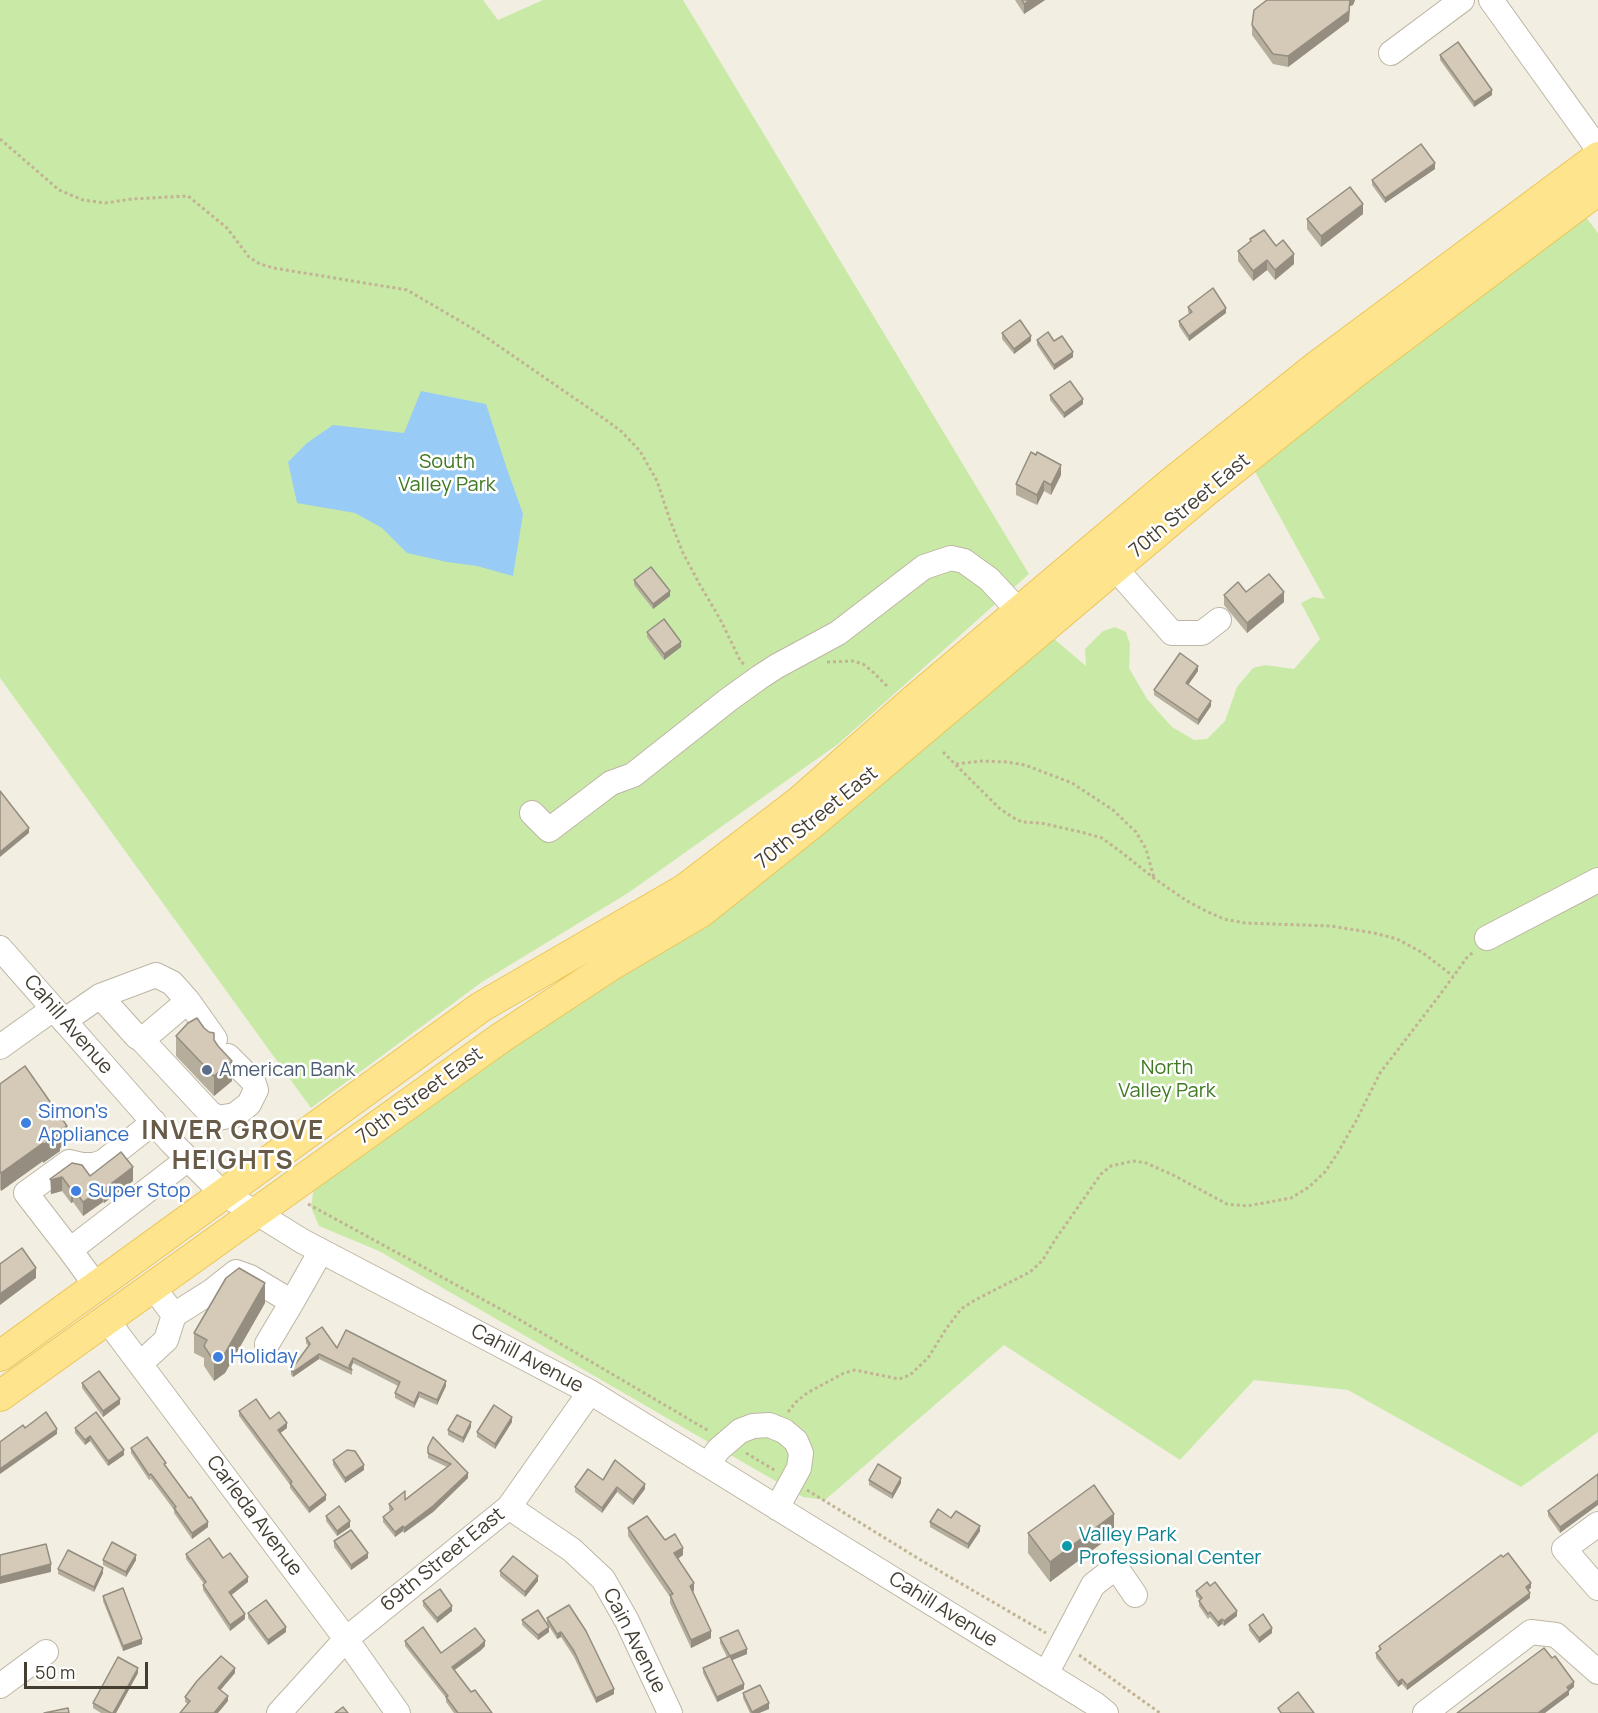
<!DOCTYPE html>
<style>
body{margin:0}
#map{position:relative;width:1598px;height:1713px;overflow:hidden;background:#f2eee2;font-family:Manrope,sans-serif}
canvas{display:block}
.scale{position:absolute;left:24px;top:1662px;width:124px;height:27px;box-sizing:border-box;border:3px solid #443e32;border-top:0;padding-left:8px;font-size:18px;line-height:21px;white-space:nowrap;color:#443e32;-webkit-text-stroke:4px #fff;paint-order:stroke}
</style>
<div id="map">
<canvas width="1598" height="1713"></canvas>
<div class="scale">50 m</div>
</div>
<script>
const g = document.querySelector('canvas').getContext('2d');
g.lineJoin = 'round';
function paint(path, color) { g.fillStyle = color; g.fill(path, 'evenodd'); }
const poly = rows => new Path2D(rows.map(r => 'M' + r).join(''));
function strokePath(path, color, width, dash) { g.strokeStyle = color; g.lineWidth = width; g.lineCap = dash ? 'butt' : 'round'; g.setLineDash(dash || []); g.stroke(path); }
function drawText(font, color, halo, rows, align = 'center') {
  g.font = font + ' Manrope,sans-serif'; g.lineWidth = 5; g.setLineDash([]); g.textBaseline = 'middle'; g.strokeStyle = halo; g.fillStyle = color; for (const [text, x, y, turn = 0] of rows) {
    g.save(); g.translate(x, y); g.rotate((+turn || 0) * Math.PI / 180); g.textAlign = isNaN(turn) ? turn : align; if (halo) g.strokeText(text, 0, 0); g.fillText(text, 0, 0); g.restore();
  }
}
paint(poly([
 [0,0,483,0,498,20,543,0,683,0,1029,574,838,744,628,893,482,982,311,1108,0,678],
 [1585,216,1598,233,1598,1432,1521,1487,1348,1390,1254,1380,1180,1460,1004,1345,825,1500,803,1497,379,1251,319,1226,311,1207,314,1187,541,1023,719,910,794,858,1053,638,1086,666,1085,649,1103,631,1115,627,1126,632,1130,644,1129,668,1147,699,1172,727,1194,740,1207,739,1225,721,1237,687,1253,668,1265,665,1294,669,1320,639,1301,603,1313,597,1325,599,1252,466]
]), '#c9eaa7');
paint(poly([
 [421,391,486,404,507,469,523,514,513,576,477,566,447,562,407,553,382,528,355,513,297,503,288,462,307,443,333,425,404,433]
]), '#98cbf5');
const minor = poly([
 [1491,0,1598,149],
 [1391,53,1462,0],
 [1115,568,1172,633,1202,633,1219,620],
 [532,813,549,830,611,783,633,775,728,700,760,677,777,666,838,633,924,567,951,558,964,561,989,579,1031,624],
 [1487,938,1598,880],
 [0,948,171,1142,223,1194,257,1213,302,1241,590,1392,1095,1704,1106,1713],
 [188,1001,215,1039],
 [64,1021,100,996,156,975,172,983,188,1001,142,1040,137,1037,100,996],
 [142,1040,210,1113,218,1118,235,1115,249,1104,256,1090,253,1081,228,1056],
 [0,1047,53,1009],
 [70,1250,26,1193,69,1162,82,1165,94,1165,103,1162,154,1122],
 [97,1287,70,1250,188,1159],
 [153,1287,174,1315,212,1291,236,1272,250,1277,292,1302,321,1251],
 [107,1320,346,1639,398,1713],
 [267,1344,292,1302],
 [140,1364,166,1340,174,1315],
 [708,1465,718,1450,740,1431,753,1426,769,1425,784,1431,796,1441,801,1453,799,1468,777,1508],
 [509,1507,572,1550,603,1579,627,1621,670,1713],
 [1598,1524,1564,1549,1598,1588],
 [1046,1674,1093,1585,1112,1570,1120,1573,1135,1595],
 [0,1686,46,1652],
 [279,1713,346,1639,509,1507,590,1392],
 [1425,1713,1531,1632,1556,1635,1598,1672]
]);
const major = poly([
 [0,1356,481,1007,685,889,800,801,914,700,1171,483,1317,366,1598,157],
 [0,1396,502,1037,613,964,701,912,815,821,1206,491,1353,374,1598,190]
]);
strokePath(minor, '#beb6a4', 26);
strokePath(major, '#ebc557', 32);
strokePath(poly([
 [0,139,59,190,83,200,105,203,132,199,188,196,227,228,249,257,260,264,274,268,407,290,477,331,606,420,622,432,640,451,657,481,670,520,683,553,700,585,720,619,741,662,744,664],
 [827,662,853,661,863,664,872,671,888,687],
 [943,752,999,808,1012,817,1022,822,1041,823,1081,832,1102,838,1125,855,1155,879,1187,901,1206,911,1224,919,1245,923,1331,926,1374,933,1397,939,1423,953,1453,976],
 [956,764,982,761,1007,762,1025,765,1072,783,1113,810,1136,832,1146,849,1154,878],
 [308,1204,515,1317,709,1431],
 [788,1412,796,1402,807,1393,844,1373,855,1370,899,1379,910,1375,928,1358,946,1329,961,1309,975,1300,1030,1272,1042,1261,1055,1240,1101,1174,1111,1166,1133,1161,1146,1163,1173,1175,1227,1204,1247,1206,1291,1198,1309,1187,1325,1172,1337,1154,1356,1121,1380,1073,1439,996,1468,956,1474,952],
 [746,1453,776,1471],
 [807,1490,919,1559,1046,1633],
 [1079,1655,1160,1713]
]), '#c1b394', 3, [3, 3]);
strokePath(minor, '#fff', 24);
strokePath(major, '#ffe48e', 30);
paint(poly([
 [1015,0,1045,0,1024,14],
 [1267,0,1355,0,1353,5,1350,6,1349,21,1288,67,1273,64,1252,35,1252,25],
 [1440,55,1492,95,1474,107,1440,60],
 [1435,169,1385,203,1372,185,1372,180],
 [1363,214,1321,247,1307,229,1307,219],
 [1250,239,1276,246,1294,264,1275,280,1267,270,1253,281,1238,261,1238,251,1250,242],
 [1188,307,1226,313,1189,341,1179,326,1179,321,1189,314,1188,312],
 [1002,333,1031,341,1014,354,1002,339],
 [1037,340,1054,341,1073,357,1054,370,1037,345],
 [1050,395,1083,404,1064,418,1050,400],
 [1036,455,1061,475,1051,495,1044,491,1037,505,1016,495,1016,484],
 [634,580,670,596,653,609,634,585],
 [1246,592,1284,602,1247,633,1224,605,1224,595],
 [647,632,681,647,664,660,647,637],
 [1198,671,1188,685,1211,706,1198,725,1154,695,1154,690],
 [204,1028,214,1040,232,1081,214,1096,176,1056,176,1036],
 [0,1084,67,1144,60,1148,60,1151,43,1163,43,1161,1,1191,0,1189],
 [72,1163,90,1176,133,1181,104,1203,103,1202,83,1216,73,1202,71,1203,62,1191,51,1194,50,1179],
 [265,1303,225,1373,214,1381,204,1366,204,1358,194,1353,194,1333],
 [306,1338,337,1348,446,1386,437,1405,419,1397,414,1408,395,1398,395,1393,398,1386,353,1363,351,1369,352,1370,352,1375,319,1359,293,1377,291,1375,291,1370,309,1347,306,1343],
 [82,1383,120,1404,103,1417,82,1388],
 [239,1411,270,1419,287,1428,280,1433,326,1500,309,1513,290,1488,290,1485,239,1416],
 [512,1422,495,1449,477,1437,477,1432],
 [471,1427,463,1443,448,1435,448,1430],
 [75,1428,124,1455,108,1466,90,1441,85,1445,75,1433],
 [428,1447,468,1478,433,1512,404,1533,403,1531,395,1537,383,1522,383,1517,390,1511,389,1509,389,1504,405,1499,447,1467,428,1458],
 [131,1448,166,1466,208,1527,192,1539,174,1513,174,1510,151,1479,149,1480,131,1453],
 [333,1460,364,1470,345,1483,333,1465],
 [1598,1474,1560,1533,1548,1516,1548,1511],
 [603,1480,645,1489,633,1505,617,1492,602,1513,575,1492,575,1487],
 [869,1480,901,1483,892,1499,869,1485],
 [326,1516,350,1527,337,1536,326,1521],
 [951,1518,980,1531,968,1549,930,1527,930,1522],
 [628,1528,665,1540,683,1555,678,1559,694,1591,693,1591,711,1638,691,1648,670,1603,670,1597,628,1536],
 [1028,1533,1114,1534,1050,1582,1028,1553],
 [334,1541,368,1558,351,1570,334,1547],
 [186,1554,223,1558,248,1582,231,1595,245,1619,230,1631,203,1590,203,1585,204,1584,186,1559],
 [103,1560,136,1560,126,1577,103,1565],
 [58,1569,103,1573,94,1592,58,1574],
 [500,1571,538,1581,525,1597,500,1576],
 [1531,1588,1528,1590,1530,1598,1407,1690,1402,1684,1398,1687,1376,1658,1376,1653,1379,1651,1379,1646],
 [1196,1591,1237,1616,1224,1626,1222,1624,1218,1627,1210,1617,1208,1619,1199,1606,1199,1601,1200,1600,1196,1596],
 [103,1596,142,1644,123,1651,103,1601],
 [423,1601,452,1611,437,1623,423,1606],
 [569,1605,614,1694,596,1703,574,1657,561,1637,557,1639,547,1623,547,1618],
 [248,1613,286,1632,268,1645,248,1618],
 [522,1620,549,1632,538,1640,522,1625],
 [1249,1625,1272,1633,1259,1643,1249,1630],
 [720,1638,747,1654,732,1660,744,1689,717,1702,703,1673,703,1668,727,1657,720,1643],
 [405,1641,441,1653,485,1646,480,1651,454,1670,471,1692,492,1713,454,1713,446,1702,446,1698,405,1646],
 [138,1673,116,1713,101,1713,93,1708,93,1703],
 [235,1673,220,1690,228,1701,188,1704,185,1702,185,1697],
 [743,1693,769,1709,759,1713,750,1713,743,1698]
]), '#b6ae9d');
paint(poly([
 [1030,0,1045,0,1024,14,1024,4],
 [1350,0,1355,0,1353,5,1350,6,1349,21,1288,67,1288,56],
 [1492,90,1492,95,1474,107,1474,102],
 [1435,163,1435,169,1385,203,1385,198],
 [1363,204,1363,214,1321,247,1321,236],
 [1294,254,1294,264,1275,280,1275,270],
 [1267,260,1267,270,1253,281,1253,271],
 [1226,308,1226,313,1189,341,1189,336],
 [1031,336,1031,341,1014,354,1014,349],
 [1073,352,1073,357,1054,370,1054,365],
 [1083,399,1083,404,1064,418,1064,413],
 [1061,465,1061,475,1051,495,1051,485],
 [1044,481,1044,491,1037,505,1037,495],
 [670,591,670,596,653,609,653,604],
 [1284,592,1284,602,1247,633,1247,623],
 [681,642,681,647,664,660,664,654],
 [1198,666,1198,671,1186,688,1186,683],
 [1211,701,1211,706,1198,725,1198,720],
 [29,828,29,833,0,857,0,852],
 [232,1061,232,1081,214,1096,214,1076],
 [67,1126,67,1144,60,1148,60,1151,43,1163,43,1145],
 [43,1143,43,1161,1,1191,1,1173],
 [133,1167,133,1181,104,1203,104,1189],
 [62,1177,62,1191,51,1194,51,1180],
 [73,1188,73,1202,71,1203,71,1189],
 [103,1188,103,1202,83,1216,83,1202],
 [36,1268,36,1278,0,1305,0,1294],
 [265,1283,265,1303,225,1373,214,1381,214,1361],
 [319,1354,319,1359,293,1377,293,1372],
 [353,1358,353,1363,350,1369,349,1366],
 [446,1381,446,1386,437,1405,437,1400],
 [419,1392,419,1397,414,1408,414,1403],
 [120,1399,120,1404,103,1417,103,1411],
 [512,1417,512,1422,495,1449,495,1444],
 [471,1422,471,1427,463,1443,463,1438],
 [287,1423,287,1428,278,1435,278,1430],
 [57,1429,57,1434,0,1474,0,1469],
 [90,1436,90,1441,85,1445,85,1440],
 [124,1450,124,1455,108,1466,108,1461],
 [364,1465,364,1470,345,1483,345,1478],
 [468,1473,468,1478,433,1512,404,1533,404,1528],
 [901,1478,901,1483,892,1499,892,1494],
 [645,1484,645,1489,633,1505,633,1500],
 [617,1487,617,1492,602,1513,602,1508],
 [326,1495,326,1500,309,1513,309,1508],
 [1598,1500,1598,1505,1560,1533,1560,1527],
 [1114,1514,1114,1534,1050,1582,1050,1562],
 [350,1521,350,1527,337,1536,337,1531],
 [208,1522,208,1527,192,1539,192,1533],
 [403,1526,403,1531,395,1537,395,1532],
 [980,1526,980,1531,968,1549,968,1544],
 [683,1548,683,1555,674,1561,674,1553],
 [368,1553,368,1558,351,1570,351,1565],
 [136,1555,136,1560,126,1577,126,1572],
 [51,1564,51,1572,0,1584,0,1577],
 [103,1568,103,1573,94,1592,94,1587],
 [538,1576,538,1581,525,1597,525,1592],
 [248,1577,248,1582,229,1597,229,1592],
 [694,1583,694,1591,690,1593,690,1586],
 [1531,1583,1531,1588,1526,1592,1526,1587],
 [1530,1593,1530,1598,1407,1690,1407,1685],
 [452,1606,452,1611,437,1623,437,1618],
 [1237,1611,1237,1616,1224,1626,1224,1621],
 [245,1614,245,1619,230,1631,230,1625],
 [1222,1619,1222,1624,1218,1627,1218,1622],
 [286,1627,286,1632,268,1645,268,1640],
 [549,1627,549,1632,538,1640,538,1635],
 [1272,1628,1272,1633,1259,1643,1259,1638],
 [711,1631,711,1638,691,1648,691,1640],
 [561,1632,561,1637,557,1639,557,1634],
 [142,1639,142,1644,123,1651,123,1646],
 [485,1641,485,1646,480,1651,452,1672,452,1667],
 [747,1649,747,1654,730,1661,730,1656],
 [138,1668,138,1673,116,1713,113,1713],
 [235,1668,235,1673,218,1693,218,1688],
 [1402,1679,1402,1684,1398,1687,1398,1682],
 [1574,1682,1574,1687,1569,1691,1569,1695,1545,1713,1538,1713],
 [744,1684,744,1689,717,1702,717,1697],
 [614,1689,614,1694,596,1703,596,1698],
 [228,1696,228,1701,218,1713,214,1713],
 [769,1703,769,1709,759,1713,752,1713,752,1712]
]), '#948d80');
const building = poly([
 [1022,0,1030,0,1024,4,1022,0],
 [1267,0,1350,0,1349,11,1288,56,1273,54,1252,25,1254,10,1267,0],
 [1458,42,1492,90,1474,102,1440,55,1458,42],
 [1421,144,1435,163,1385,198,1372,180,1421,144],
 [1350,187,1363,204,1321,236,1307,219,1350,187],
 [1264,230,1276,246,1283,240,1294,254,1275,270,1267,260,1253,271,1238,251,1251,241,1250,239,1264,230],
 [1213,288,1226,308,1189,336,1179,321,1192,312,1188,307,1213,288],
 [1020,320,1031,336,1014,349,1002,333,1020,320],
 [1048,332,1054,341,1062,336,1073,352,1054,365,1037,340,1048,332],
 [1070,381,1083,399,1064,413,1050,395,1070,381],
 [1031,452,1036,455,1037,452,1061,465,1051,485,1044,481,1037,495,1016,484,1031,452],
 [651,567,670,591,653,604,634,580,651,567],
 [1269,574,1284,592,1247,623,1224,595,1238,582,1246,592,1269,574],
 [664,619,681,642,664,654,647,632,664,619],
 [1180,653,1198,666,1186,683,1211,701,1198,720,1154,690,1180,653],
 [0,791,29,828,0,852,0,791],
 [197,1018,204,1028,209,1032,214,1033,214,1040,218,1046,232,1061,214,1076,176,1036,188,1023,197,1018],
 [25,1066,67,1126,59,1131,60,1133,43,1145,43,1143,1,1173,0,1171,0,1084,25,1066],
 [121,1152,133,1167,104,1189,103,1188,83,1202,73,1188,71,1189,62,1177,51,1180,50,1179,72,1163,82,1165,90,1176,121,1152],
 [22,1248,36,1268,0,1294,0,1264,22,1248],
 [239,1268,265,1283,225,1353,214,1361,204,1346,207,1340,194,1333,226,1278,239,1268],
 [322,1327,337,1348,346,1330,446,1381,437,1400,419,1392,414,1403,395,1393,400,1382,353,1358,349,1366,352,1370,319,1354,293,1372,291,1370,310,1344,306,1338,322,1327],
 [99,1371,120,1399,103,1411,82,1383,99,1371],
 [256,1399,270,1419,279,1412,287,1423,278,1430,326,1495,309,1508,290,1483,292,1482,239,1411,256,1399],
 [494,1405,512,1417,495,1444,477,1432,494,1405],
 [46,1412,57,1429,0,1469,0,1442,23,1425,25,1428,46,1412],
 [96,1412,124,1450,108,1461,90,1436,85,1440,75,1428,96,1412],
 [457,1415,471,1422,463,1438,448,1430,457,1415],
 [147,1437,166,1463,164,1464,189,1498,191,1497,208,1522,192,1533,174,1508,176,1507,151,1474,149,1475,131,1448,147,1437],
 [433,1437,468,1473,433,1506,404,1528,403,1526,395,1532,383,1517,393,1509,389,1504,405,1491,405,1500,451,1464,428,1453,428,1447,433,1437],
 [347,1450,355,1451,364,1465,345,1478,333,1460,347,1450],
 [615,1460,645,1484,633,1500,617,1487,602,1508,575,1487,588,1469,603,1480,615,1460],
 [878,1464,901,1478,892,1494,869,1480,878,1464],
 [1598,1474,1598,1500,1560,1527,1548,1511,1598,1474],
 [1094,1485,1114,1514,1050,1562,1028,1533,1094,1485],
 [339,1506,350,1521,337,1531,326,1516,339,1506],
 [938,1509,951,1518,956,1511,980,1526,968,1544,930,1522,938,1509],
 [647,1516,665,1540,675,1534,683,1548,674,1553,694,1583,690,1586,711,1631,691,1640,670,1595,673,1594,628,1528,647,1516],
 [351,1530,368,1553,351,1565,334,1541,351,1530],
 [209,1538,223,1558,230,1553,248,1577,229,1592,245,1614,230,1625,203,1585,206,1582,186,1554,209,1538],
 [112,1542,136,1555,126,1572,103,1560,112,1542],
 [46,1544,51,1564,0,1577,0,1555,46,1544],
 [68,1550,103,1568,94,1587,58,1569,68,1550],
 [1508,1553,1531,1583,1526,1587,1530,1593,1407,1685,1402,1679,1398,1682,1376,1653,1381,1649,1379,1646,1501,1555,1503,1557,1508,1553],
 [513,1556,538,1576,525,1592,500,1571,513,1556],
 [1207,1582,1210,1586,1215,1582,1237,1611,1224,1621,1222,1619,1218,1622,1210,1612,1208,1614,1199,1601,1202,1598,1196,1591,1207,1582],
 [123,1588,142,1639,123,1646,103,1596,123,1588],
 [440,1589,452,1606,437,1618,423,1601,440,1589],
 [266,1600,286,1627,268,1640,248,1613,266,1600],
 [569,1605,586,1631,614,1689,596,1698,574,1651,561,1632,557,1634,547,1618,569,1605],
 [538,1610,549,1627,538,1635,522,1620,538,1610],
 [1263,1614,1272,1628,1259,1638,1249,1625,1263,1614],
 [423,1627,441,1653,475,1628,485,1641,480,1646,452,1667,471,1692,475,1690,492,1713,458,1713,446,1697,448,1696,405,1641,423,1627],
 [738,1630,747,1649,730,1656,720,1638,738,1630],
 [1544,1648,1552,1658,1555,1656,1574,1682,1567,1687,1569,1690,1538,1713,1457,1713,1544,1648],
 [221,1656,235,1668,218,1688,228,1696,214,1713,180,1713,190,1701,185,1697,197,1681,221,1656],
 [730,1656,744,1684,717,1697,703,1668,730,1656],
 [118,1657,138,1668,113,1713,111,1713,93,1703,118,1657],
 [760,1685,769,1703,752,1712,743,1693,760,1685],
 [1298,1692,1314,1713,1281,1713,1278,1708,1298,1692],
 [343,1707,348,1713,335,1713,343,1707],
 [68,1708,69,1713,44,1713,68,1708]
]);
paint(building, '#d4cab7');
strokePath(building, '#948d80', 1.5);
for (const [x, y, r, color] of [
 [207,1070,6,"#5c6f8a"],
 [26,1123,6,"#3f7fe0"],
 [76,1191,6,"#3f7fe0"],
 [218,1357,6,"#3f7fe0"],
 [1067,1546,6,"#0f9aa8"]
]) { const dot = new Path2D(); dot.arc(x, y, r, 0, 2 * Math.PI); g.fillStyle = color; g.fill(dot); strokePath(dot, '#fff', 2); }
drawText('20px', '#3f7922', '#fff', [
 ["South",447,462],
 ["Valley Park",447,485],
 ["North",1167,1068],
 ["Valley Park",1167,1091]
]);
drawText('20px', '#443e32', '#fff', [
 ["70th Street East",1190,506,-40],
 ["70th Street East",817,818,-39],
 ["Cahill Avenue",68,1025,49],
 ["70th Street East",420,1096,-36],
 ["Cahill Avenue",527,1359,28],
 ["Carleda Avenue",254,1516,53],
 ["69th Street East",443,1560,-39],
 ["Cahill Avenue",943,1610,32],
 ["Cain Avenue",634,1641,63]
]);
drawText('20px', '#4e5e75', '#fff', [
 ["American Bank",219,1070]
], 'left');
drawText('20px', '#366cbe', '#fff', [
 ["Simon's",38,1112],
 ["Appliance",38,1135],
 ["Super Stop",88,1191],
 ["Holiday",230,1357]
], 'left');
drawText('20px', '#0d838f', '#fff', [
 ["Valley Park",1079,1535],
 ["Professional Center",1079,1558]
], 'left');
g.letterSpacing = '1.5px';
drawText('bold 26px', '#685c49', '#fff', [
 ["INVER GROVE",233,1132],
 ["HEIGHTS",233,1162]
]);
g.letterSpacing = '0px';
</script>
